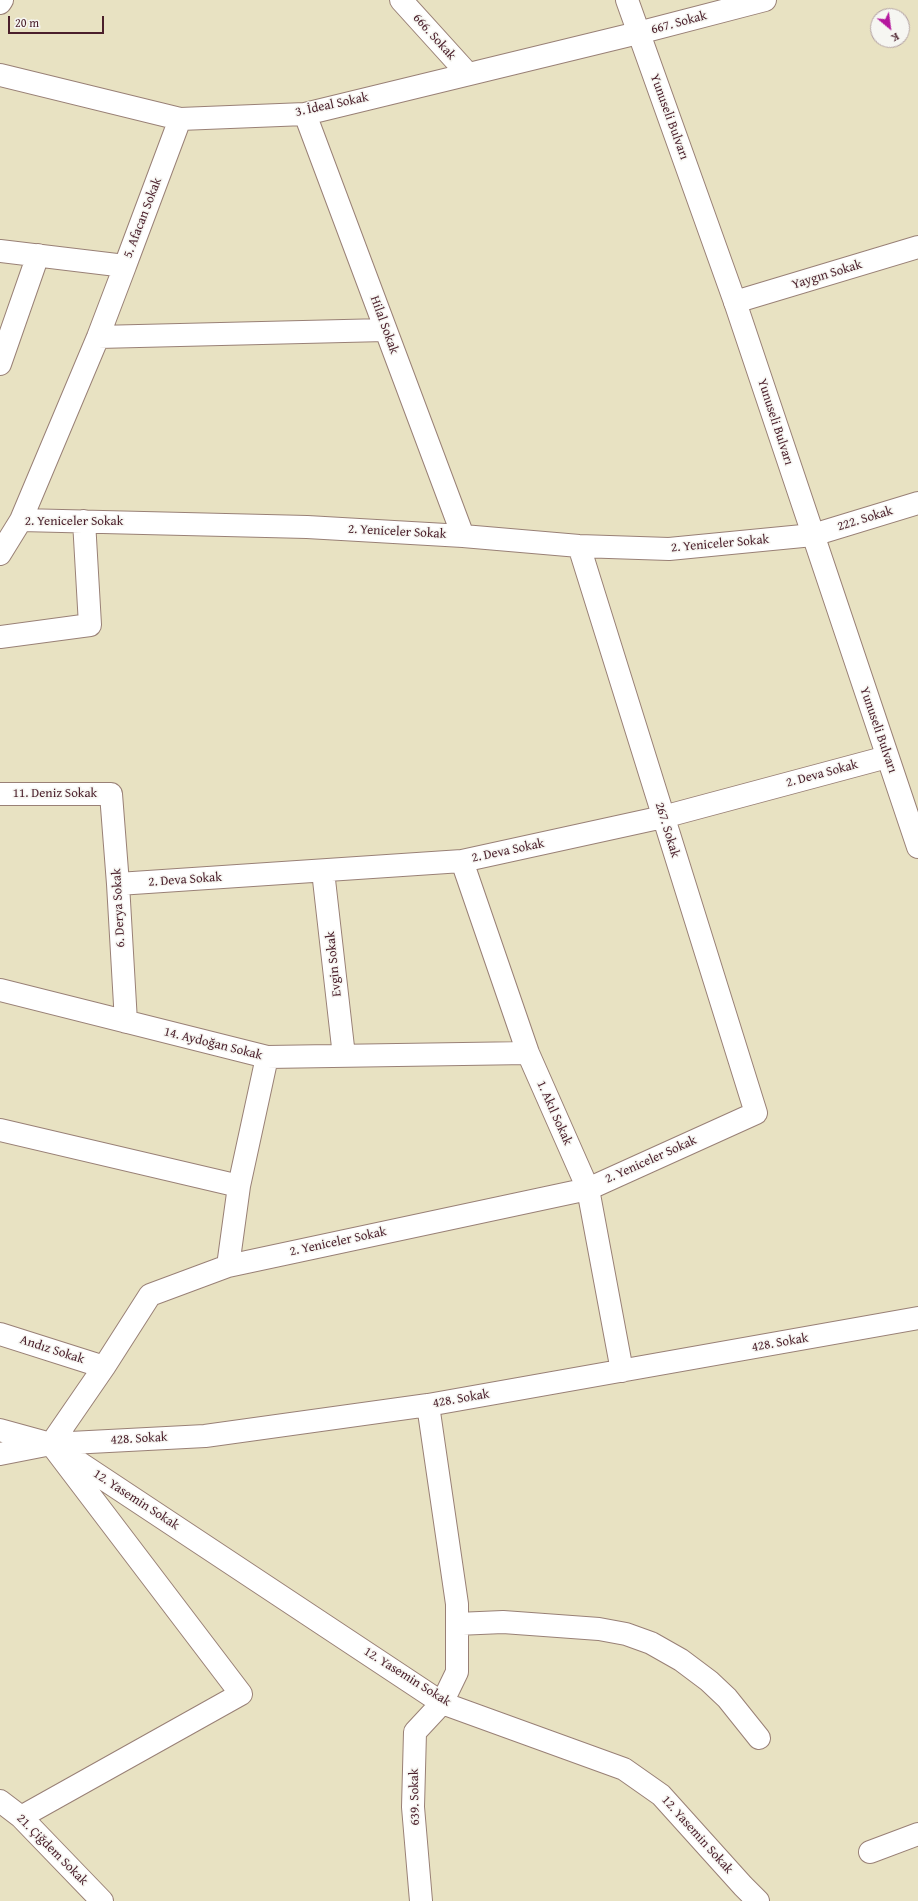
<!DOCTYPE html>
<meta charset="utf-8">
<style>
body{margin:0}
#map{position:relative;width:918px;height:1901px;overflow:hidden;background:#e8e2c2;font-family:"Gentium Book Plus",serif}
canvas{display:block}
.north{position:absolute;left:870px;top:8px;width:40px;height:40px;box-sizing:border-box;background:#f6f6f2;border:1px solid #b1a0a2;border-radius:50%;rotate:151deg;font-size:11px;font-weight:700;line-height:16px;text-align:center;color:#4a1f2b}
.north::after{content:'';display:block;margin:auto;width:14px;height:18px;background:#b5179e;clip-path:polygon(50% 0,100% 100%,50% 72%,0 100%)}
.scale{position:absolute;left:8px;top:16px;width:96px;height:18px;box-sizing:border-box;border:2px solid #4a1f2b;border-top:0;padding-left:5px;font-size:12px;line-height:14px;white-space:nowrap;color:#4a1f2b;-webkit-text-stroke:3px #f6f6f2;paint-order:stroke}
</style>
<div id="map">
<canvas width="918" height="1901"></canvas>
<div class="north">K</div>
<div class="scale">20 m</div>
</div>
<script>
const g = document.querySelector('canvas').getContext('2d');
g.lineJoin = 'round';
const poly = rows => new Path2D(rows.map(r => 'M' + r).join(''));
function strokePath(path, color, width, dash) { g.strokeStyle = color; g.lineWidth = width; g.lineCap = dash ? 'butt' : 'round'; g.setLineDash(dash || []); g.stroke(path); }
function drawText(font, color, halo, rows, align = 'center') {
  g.font = font + ' "Gentium Book Plus",serif'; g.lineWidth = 3; g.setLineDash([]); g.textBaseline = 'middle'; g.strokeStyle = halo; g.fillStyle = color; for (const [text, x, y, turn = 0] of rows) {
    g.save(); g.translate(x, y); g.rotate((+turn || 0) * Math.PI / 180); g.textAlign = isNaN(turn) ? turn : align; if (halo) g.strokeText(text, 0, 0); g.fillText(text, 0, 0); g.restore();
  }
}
const minor = poly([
 [401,0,468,74],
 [0,3,2,0],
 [0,75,180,119,305,114,638,33,765,0],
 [305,114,463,536],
 [0,251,125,266,180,119],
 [735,302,918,247],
 [98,337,385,330],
 [0,364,38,255],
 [21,520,98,337,125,266],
 [0,554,21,520,307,527,463,536,579,546,669,549,813,535,918,503],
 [0,637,90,625,84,521],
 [0,794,111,794,118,884,126,1022],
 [462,861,528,1053,588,1189,622,1371],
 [323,871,344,1056],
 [118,884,462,861,663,817,887,757],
 [0,990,267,1057,528,1053],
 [0,1130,239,1186,228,1266,588,1189,756,1113,579,546],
 [239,1186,267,1057],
 [0,1334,104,1367],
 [0,1430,51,1444,241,1694,21,1817],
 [51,1444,442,1703,624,1769,661,1795,743,1886,758,1901],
 [51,1444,104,1367,150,1295,228,1266],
 [0,1454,51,1444,205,1436,428,1405,918,1318],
 [457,1624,503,1622,599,1629,626,1634,651,1643,681,1660,709,1681,727,1698,759,1738],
 [0,1801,21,1817,102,1901],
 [870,1852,918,1834],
 [421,1901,413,1807,415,1732,442,1703,457,1672,457,1604,428,1405]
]);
const major = poly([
 [627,0,735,302,918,847]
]);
strokePath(minor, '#998076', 24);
strokePath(major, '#998076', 24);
strokePath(minor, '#fff', 22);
strokePath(major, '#fff', 22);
drawText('13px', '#4a1f2b', '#f6f6f2', [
 ["667. Sokak",679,23,-15],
 ["666. Sokak",434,37,48],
 ["3. İdeal Sokak",332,105,-12],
 ["Yunuseli Bulvarı",669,117,70],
 ["5. Afacan Sokak",143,218,-69],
 ["Yaygın Sokak",827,275,-17],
 ["Hilal Sokak",384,325,70],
 ["Yunuseli Bulvarı",775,422,72],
 ["222. Sokak",865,519,-17],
 ["2. Yeniceler Sokak",74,522],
 ["2. Yeniceler Sokak",397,532,3],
 ["2. Yeniceler Sokak",720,544,-5],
 ["Yunuseli Bulvarı",878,730,71],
 ["2. Deva Sokak",822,774,-15],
 ["11. Deniz Sokak",55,794],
 ["267. Sokak",667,830,73],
 ["2. Deva Sokak",508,851,-12],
 ["2. Deva Sokak",185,880,-4],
 ["6. Derya Sokak",119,908,-93],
 ["Evgin Sokak",334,964,-96],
 ["14. Aydoğan Sokak",213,1044,14],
 ["1. Akıl Sokak",554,1113,66],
 ["2. Yeniceler Sokak",651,1160,-24],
 ["2. Yeniceler Sokak",338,1242,-12],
 ["428. Sokak",780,1343,-10],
 ["Andız Sokak",52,1350,18],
 ["428. Sokak",461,1399,-10],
 ["428. Sokak",139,1439,-3],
 ["12. Yasemin Sokak",136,1500,33],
 ["12. Yasemin Sokak",407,1677,32],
 ["639. Sokak",415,1797,-91],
 ["12. Yasemin Sokak",697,1835,48],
 ["21. Çiğdem Sokak",52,1850,45]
]);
</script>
